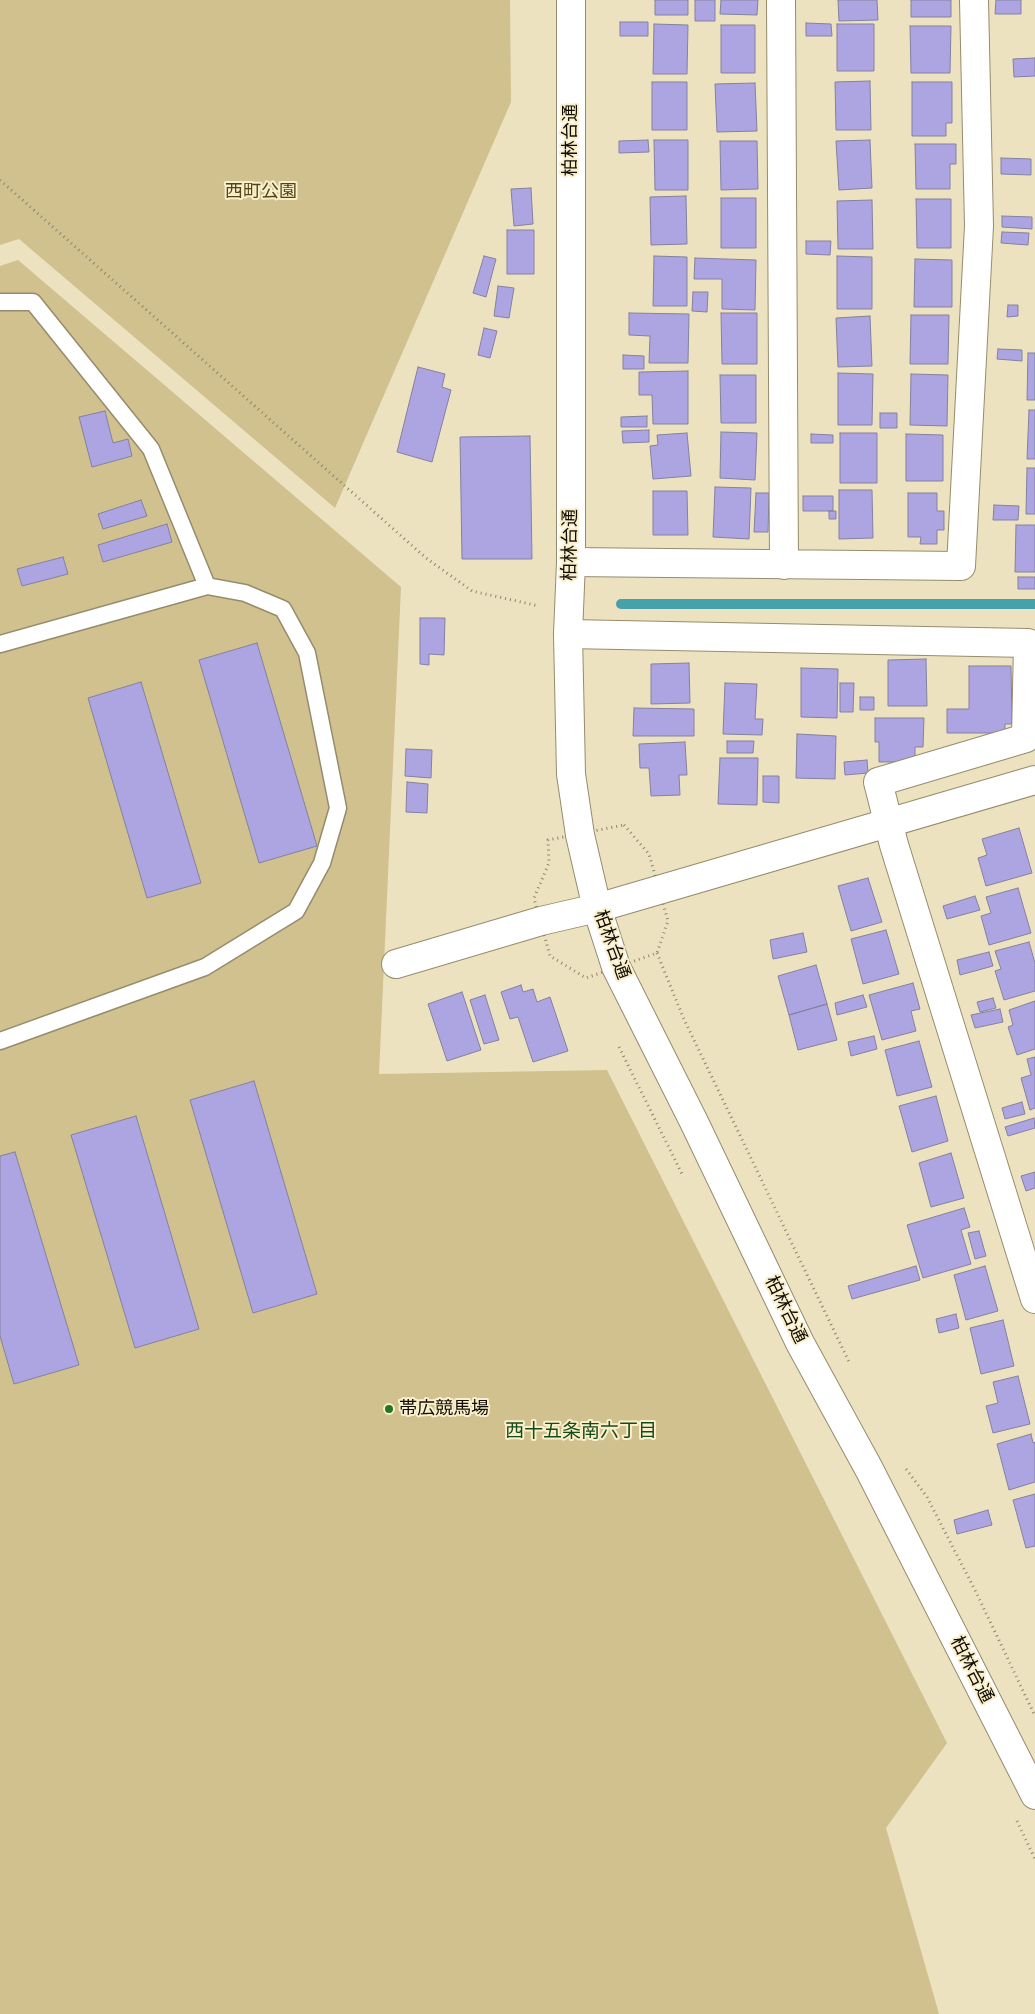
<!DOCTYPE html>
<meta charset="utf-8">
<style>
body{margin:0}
canvas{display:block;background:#ece2c0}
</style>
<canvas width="1035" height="2014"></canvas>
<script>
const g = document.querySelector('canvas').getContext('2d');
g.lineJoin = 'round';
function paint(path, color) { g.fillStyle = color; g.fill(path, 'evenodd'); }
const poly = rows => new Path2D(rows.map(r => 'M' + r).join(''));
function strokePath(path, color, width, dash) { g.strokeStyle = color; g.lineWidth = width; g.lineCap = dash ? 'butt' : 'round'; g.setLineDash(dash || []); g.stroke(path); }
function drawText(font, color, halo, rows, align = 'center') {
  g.font = font + ' Roboto,"Noto Sans JP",sans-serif'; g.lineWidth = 4; g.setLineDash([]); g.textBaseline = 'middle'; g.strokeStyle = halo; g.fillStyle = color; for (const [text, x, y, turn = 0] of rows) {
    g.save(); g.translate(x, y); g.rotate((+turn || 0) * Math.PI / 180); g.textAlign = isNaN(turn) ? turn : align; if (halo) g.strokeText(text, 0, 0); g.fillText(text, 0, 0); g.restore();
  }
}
paint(poly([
 [0,0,510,0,511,102,335,508,19,239,0,245],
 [18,260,401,587,379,1074,607,1070,947,1743,886,1828,939,2014,0,2014,0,266]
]), '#d0c18f');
strokePath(poly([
 [621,604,1035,604]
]), '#47a1ab', 10);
const building = poly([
 [655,0,688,0,688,15,655,15,655,0],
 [695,0,715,0,715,21,695,21,695,0],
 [721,0,758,0,757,15,720,14,721,0],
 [838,0,877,0,878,20,839,21,838,0],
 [911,0,951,0,951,17,911,17,911,0],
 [996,0,1021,0,1021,14,995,14,996,0],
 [620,22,648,22,648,36,620,36,620,22],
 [806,23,831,24,832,36,806,36,806,23],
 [654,24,688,25,687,74,653,74,654,24],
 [837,24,874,24,874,71,837,71,837,24],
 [721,25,755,25,755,73,721,73,721,25],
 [910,26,951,26,950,73,911,73,910,26],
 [1035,58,1035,76,1014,77,1013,59,1035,58],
 [870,81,871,130,836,130,835,82,870,81],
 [652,82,687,82,687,130,652,130,652,82],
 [912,82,952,82,952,123,946,123,946,136,912,136,912,82],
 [755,83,757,131,717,132,715,84,755,83],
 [648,140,649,152,619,153,619,141,648,140],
 [654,140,688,140,688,190,655,190,654,140],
 [870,140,872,188,839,190,836,141,870,140],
 [720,141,757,141,758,189,721,190,720,141],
 [915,144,956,144,956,164,950,164,950,189,916,189,915,144],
 [1001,158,1031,159,1031,175,1001,174,1001,158],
 [531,188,533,224,514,226,511,189,531,188],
 [686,196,687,244,651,245,650,197,686,196],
 [721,198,756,198,756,248,721,248,721,198],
 [916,199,951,199,951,248,917,248,916,199],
 [872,200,873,249,838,249,837,201,872,200],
 [1002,216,1032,217,1032,229,1002,227,1002,216],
 [507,230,534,230,534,274,507,274,507,230],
 [1002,232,1029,233,1028,245,1001,243,1002,232],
 [806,241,831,241,830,255,806,254,806,241],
 [484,256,496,259,486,297,473,293,484,256],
 [654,256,687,257,687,306,653,306,654,256],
 [837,256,872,257,872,309,837,309,837,256],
 [695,258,756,260,755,310,722,309,722,279,694,279,695,258],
 [915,259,952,260,952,307,914,307,915,259],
 [498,286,514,288,509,318,494,316,498,286],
 [693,292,708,292,707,312,692,311,693,292],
 [1008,305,1018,305,1018,316,1007,317,1008,305],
 [629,313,689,314,688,363,649,363,650,336,629,335,629,313],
 [721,313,757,313,757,364,722,364,721,313],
 [911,315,949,315,948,364,910,364,911,315],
 [870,316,872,366,838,367,836,318,870,316],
 [484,328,497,331,490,358,478,355,484,328],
 [998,349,1022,350,1022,361,997,359,998,349],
 [1028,353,1035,353,1035,400,1027,400,1028,353],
 [623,355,644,356,644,369,623,369,623,355],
 [418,367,445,374,442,387,451,390,432,462,397,452,418,367],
 [688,371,688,424,653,424,652,395,639,395,639,372,688,371],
 [838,373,873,374,872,425,838,425,838,373],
 [911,374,948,375,947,426,910,425,911,374],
 [720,375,756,375,756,423,721,423,720,375],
 [1029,410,1035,410,1035,459,1027,459,1029,410],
 [105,411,113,443,128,439,132,456,92,467,79,417,105,411],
 [880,413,897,413,897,428,880,428,880,413],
 [647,416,647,427,621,427,621,417,647,416],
 [649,430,649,442,623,443,622,431,649,430],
 [721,432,757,433,755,480,720,478,721,432],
 [687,433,691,476,653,479,650,446,658,445,657,435,687,433],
 [840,433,877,433,877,483,840,483,840,433],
 [811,434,833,435,833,443,811,443,811,434],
 [906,434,943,435,943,481,906,481,906,434],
 [530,436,532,559,462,559,460,437,530,436],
 [1027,468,1035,468,1035,514,1026,514,1027,468],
 [715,487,751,488,749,539,713,537,715,487],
 [839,490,872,490,873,538,839,539,839,490],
 [653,491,687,491,688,535,653,535,653,491],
 [756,493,769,493,768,532,754,532,756,493],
 [908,493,937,493,937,511,944,511,944,530,937,530,937,544,920,544,921,537,908,537,908,493],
 [803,496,833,496,833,511,803,511,803,496],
 [141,500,147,516,103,529,98,514,141,500],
 [994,505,1019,506,1018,520,993,520,994,505],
 [829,511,836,511,836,519,829,519,829,511],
 [167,524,172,542,103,562,98,545,167,524],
 [1016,525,1035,525,1035,572,1015,572,1016,525],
 [63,557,68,574,22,586,17,569,63,557],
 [1018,577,1035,577,1035,589,1018,589,1018,577],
 [420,618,445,618,444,655,429,654,429,665,420,664,420,618],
 [257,643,317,846,259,863,199,660,257,643],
 [926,659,927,706,888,706,888,660,926,659],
 [689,663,690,703,651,704,651,664,689,663],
 [969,666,1011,666,1012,724,1005,724,1005,733,947,733,947,709,969,709,969,666],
 [801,668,838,669,837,718,801,717,801,668],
 [141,682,201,883,147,898,88,698,141,682],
 [725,683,757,684,755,719,763,719,762,735,723,734,725,683],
 [840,683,854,683,853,712,840,712,840,683],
 [860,697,874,697,874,710,860,710,860,697],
 [634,708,694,709,694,736,633,736,634,708],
 [875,718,924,718,923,747,915,747,915,762,879,762,879,742,875,742,875,718],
 [797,734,836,736,835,779,796,778,797,734],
 [727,741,754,741,753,753,727,753,727,741],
 [685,742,687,775,679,775,680,795,651,796,649,768,640,768,639,744,685,742],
 [406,749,432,750,431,778,405,776,406,749],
 [720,758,758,758,757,805,718,804,720,758],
 [867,760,868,773,845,775,844,762,867,760],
 [763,776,779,776,779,803,763,802,763,776],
 [407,782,428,784,427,813,406,812,407,782],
 [1019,828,1032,873,986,886,978,858,987,855,982,839,1019,828],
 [868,878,882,922,851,931,838,886,868,878],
 [1018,888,1031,933,989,945,981,916,991,913,986,897,1018,888],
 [975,896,980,910,947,919,943,906,975,896],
 [886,930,899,974,863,984,851,939,886,930],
 [803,933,807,952,773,959,770,940,803,933],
 [1029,942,1035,963,1035,991,1004,1000,995,971,1001,969,995,951,1029,942],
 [989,952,993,966,960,975,957,960,989,952],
 [816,965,827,1004,789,1015,778,976,816,965],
 [913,983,920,1009,911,1011,916,1031,882,1040,869,995,913,983],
 [521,985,523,992,533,989,537,1002,550,997,568,1051,533,1062,518,1017,510,1019,501,992,521,985],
 [462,992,481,1050,447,1061,428,1004,462,992],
 [485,995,499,1040,484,1044,470,1000,485,995],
 [863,995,867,1007,837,1015,835,1003,863,995],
 [993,998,996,1008,980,1012,977,1002,993,998],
 [1035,1001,1035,1049,1017,1055,1008,1027,1013,1025,1009,1010,1035,1001],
 [827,1004,837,1040,798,1050,789,1015,827,1004],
 [1000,1009,1003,1022,975,1028,971,1015,1000,1009],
 [874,1036,877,1049,851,1056,848,1042,874,1036],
 [919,1041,932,1087,897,1096,885,1050,919,1041],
 [1035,1057,1035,1108,1030,1110,1021,1078,1031,1075,1027,1059,1035,1057],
 [254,1081,317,1294,253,1313,190,1100,254,1081],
 [936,1096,948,1141,912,1152,899,1106,936,1096],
 [1022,1102,1025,1114,1005,1119,1002,1108,1022,1102],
 [136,1116,199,1329,135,1348,71,1135,136,1116],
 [1034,1118,1035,1128,1008,1136,1005,1127,1034,1118],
 [15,1152,79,1365,14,1384,0,1336,0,1156,15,1152],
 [951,1153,964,1198,931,1207,919,1163,951,1153],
 [1035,1172,1035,1188,1026,1191,1021,1176,1035,1172],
 [964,1208,970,1227,961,1230,971,1264,923,1278,907,1225,964,1208],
 [979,1231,986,1256,975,1259,968,1233,979,1231],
 [916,1266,920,1280,852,1299,848,1286,916,1266],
 [985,1266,998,1311,966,1320,954,1275,985,1266],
 [956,1314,959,1328,939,1333,936,1319,956,1314],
 [1003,1320,1014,1366,981,1374,970,1328,1003,1320],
 [1018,1376,1030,1424,993,1433,986,1406,998,1403,993,1382,1018,1376],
 [1031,1434,1033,1443,1035,1442,1035,1482,1009,1490,997,1444,1031,1434],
 [1035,1494,1035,1546,1026,1548,1013,1500,1035,1494],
 [988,1510,992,1525,957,1534,954,1520,988,1510]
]);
paint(building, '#aca5e1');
strokePath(building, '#8481a0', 1);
const lane = poly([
 [0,302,33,302,151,449,207,586],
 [0,644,207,586,245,593,283,609,307,653,338,808,322,863,296,911,205,967,0,1041]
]);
const street = poly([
 [781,0,784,565],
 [571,562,961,566,979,226,974,0],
 [568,634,1028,643,1026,738,878,782,894,845,1035,1299]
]);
const secondary = poly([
 [571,0,571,562,568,634,571,774,580,835,597,908,616,967,694,1122,800,1343,869,1469,1035,1795],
 [396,964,541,921,597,908,1035,780]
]);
strokePath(lane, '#968c6d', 19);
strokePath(street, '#968c6d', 30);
strokePath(secondary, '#968c6d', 30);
strokePath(poly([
 [0,180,426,558,472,591,539,606],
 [624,825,649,854,668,921,657,953,586,978,550,956,534,898,549,863,548,840,624,825],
 [657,953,683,1017,850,1364],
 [619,1047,683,1176],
 [906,1469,927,1497,976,1592,1035,1716],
 [1017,1821,1035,1859]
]), '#8d856e', 3, [1, 4]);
strokePath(lane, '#fff', 16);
strokePath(street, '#fff', 28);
strokePath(secondary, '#fff', 28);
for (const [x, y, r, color] of [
 [389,1409,5,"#237621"]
]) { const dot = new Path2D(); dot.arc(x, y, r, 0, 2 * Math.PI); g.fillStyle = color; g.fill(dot); strokePath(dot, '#f9efcd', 2); }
drawText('18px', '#110d03', '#f9efcd', [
 ["柏林台通",571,140,-90],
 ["柏林台通",571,545,-89],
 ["柏林台通",611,945,70],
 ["柏林台通",785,1310,64],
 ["柏林台通",971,1670,63]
]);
drawText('18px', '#534512', '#f9efcd', [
 ["西町公園",261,192]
]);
drawText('18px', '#110d03', '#f9efcd', [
 ["帯広競馬場",399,1409]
], 'left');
drawText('19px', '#174b16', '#f9efcd', [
 ["西十五条南六丁目",581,1432]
]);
</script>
